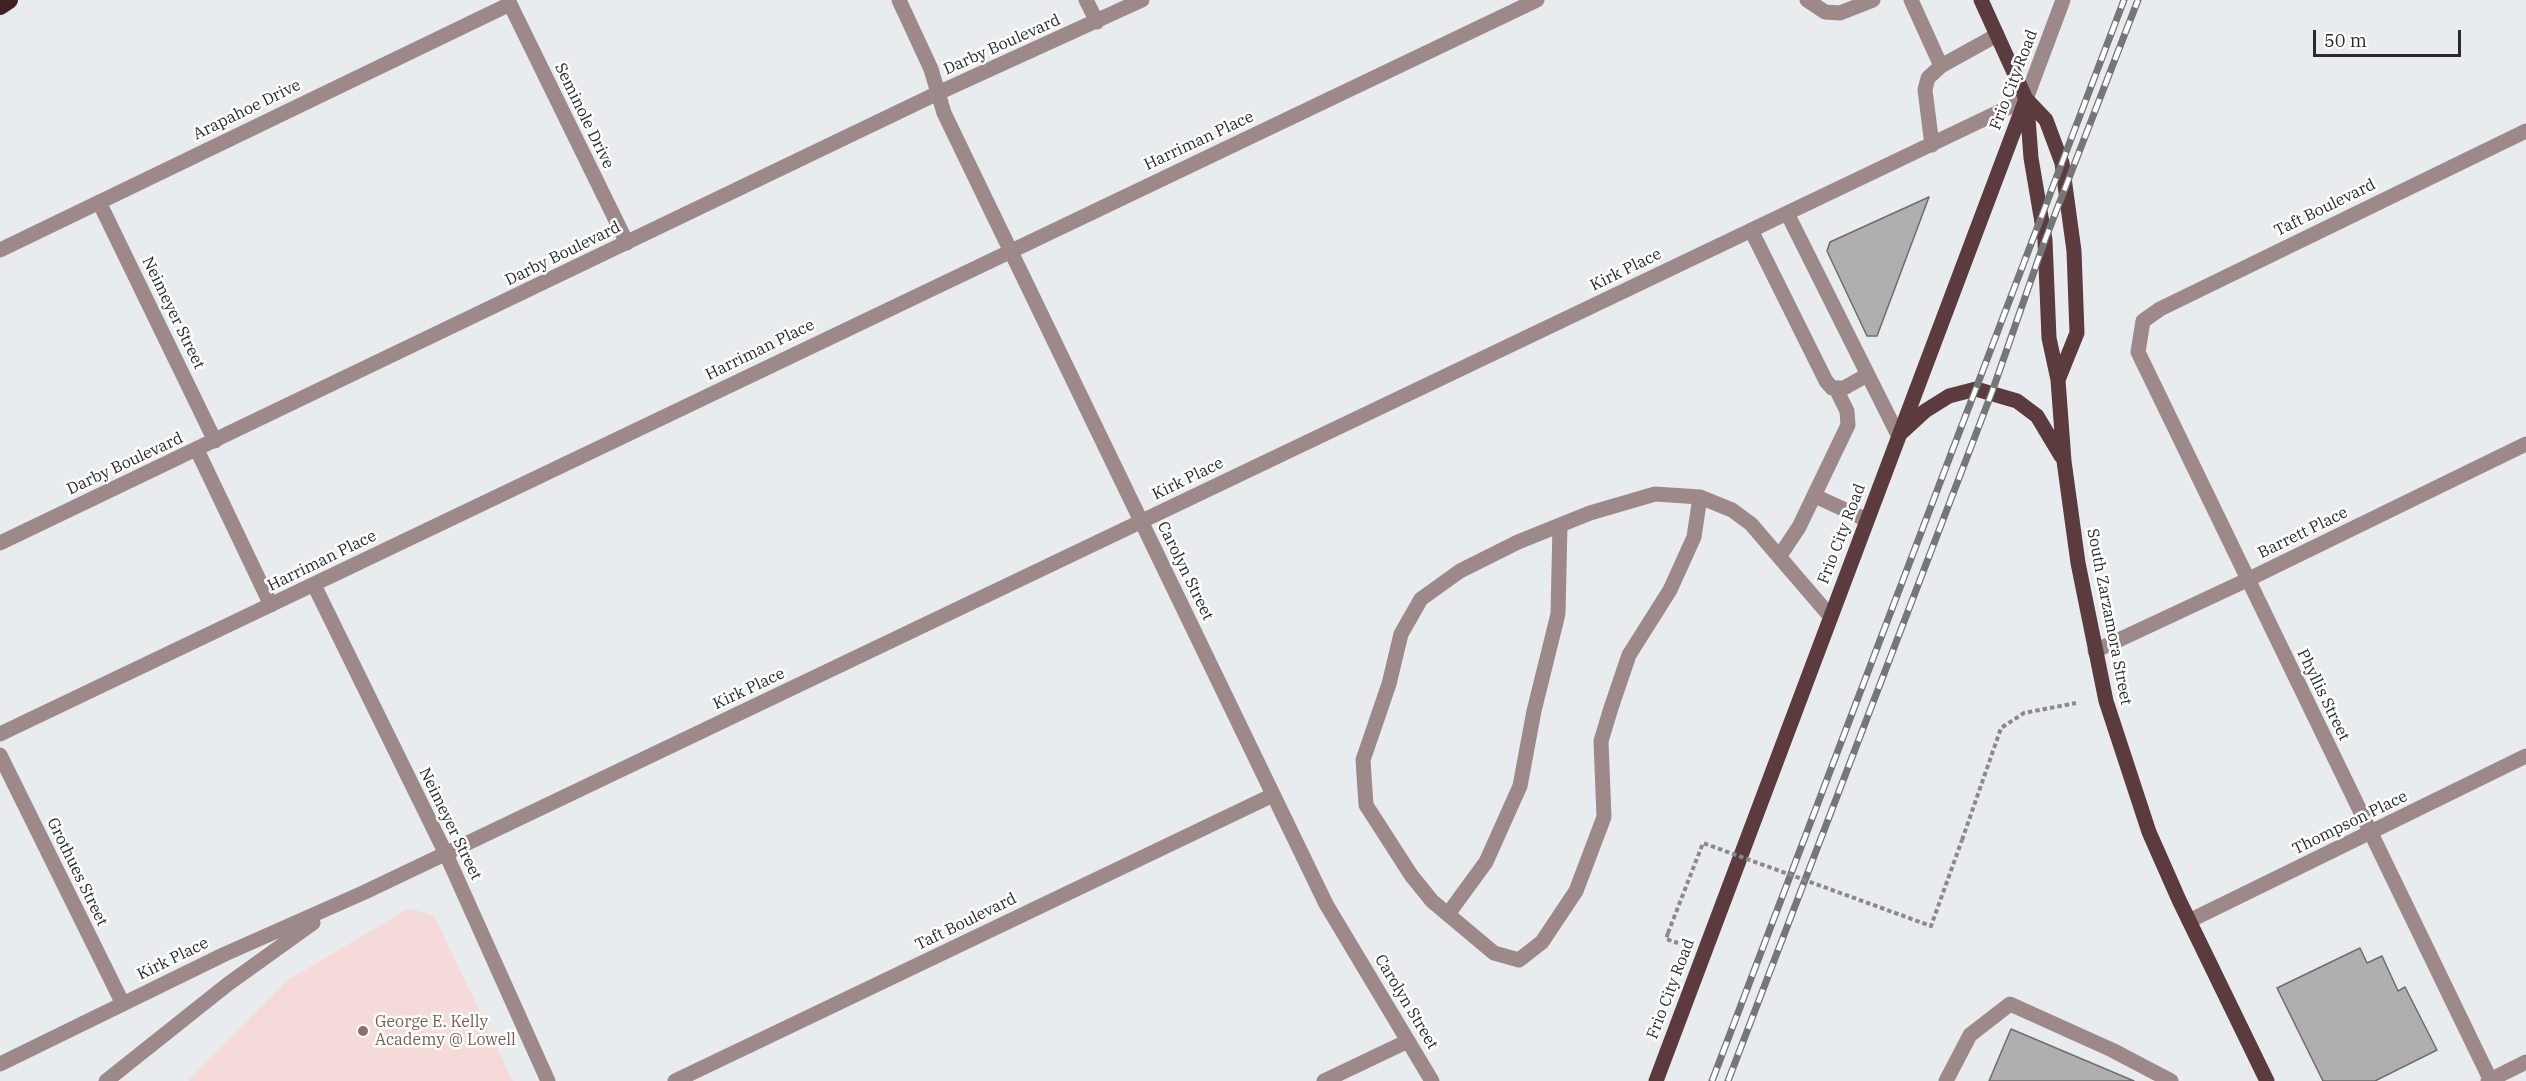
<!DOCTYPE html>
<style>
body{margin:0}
#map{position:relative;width:2526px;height:1081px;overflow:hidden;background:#e9ecee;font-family:"IBM Plex Serif",serif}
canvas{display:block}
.scale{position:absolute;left:2313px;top:30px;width:148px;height:27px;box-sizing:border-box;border:3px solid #292a2b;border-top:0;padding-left:8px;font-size:18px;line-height:21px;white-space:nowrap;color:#292a2b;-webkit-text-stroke:4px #fff;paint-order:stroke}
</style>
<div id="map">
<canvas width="2526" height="1081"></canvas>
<div class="scale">50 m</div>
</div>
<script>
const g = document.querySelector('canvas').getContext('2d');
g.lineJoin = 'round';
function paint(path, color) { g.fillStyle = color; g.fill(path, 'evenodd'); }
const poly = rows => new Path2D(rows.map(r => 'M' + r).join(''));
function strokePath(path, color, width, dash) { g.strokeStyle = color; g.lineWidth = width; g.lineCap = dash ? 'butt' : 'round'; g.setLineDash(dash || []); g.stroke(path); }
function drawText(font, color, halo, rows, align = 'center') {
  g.font = font + ' "IBM Plex Serif",serif'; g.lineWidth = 5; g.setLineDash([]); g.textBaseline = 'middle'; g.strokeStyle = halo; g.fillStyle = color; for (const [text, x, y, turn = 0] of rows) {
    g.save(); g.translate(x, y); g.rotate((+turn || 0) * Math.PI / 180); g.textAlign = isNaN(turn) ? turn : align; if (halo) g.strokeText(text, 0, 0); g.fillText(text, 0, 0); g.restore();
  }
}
paint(poly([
 [409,908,434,916,513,1081,188,1081,288,980]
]), '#f5dad9');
const building = poly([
 [1929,197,1877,336,1867,336,1827,251,1830,242,1929,197],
 [2360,948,2367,963,2382,956,2398,991,2405,987,2437,1050,2375,1081,2323,1081,2277,988,2360,948],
 [2011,1029,2134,1081,1989,1081,2011,1029]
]);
paint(building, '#b1aeaf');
strokePath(building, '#6f6c6d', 1.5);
strokePath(poly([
 [1962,840,2001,728,2024,713,2076,703],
 [1668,933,1666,939,1678,943]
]), '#898a8c', 4, [4.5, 3]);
strokePath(poly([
 [508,0,627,243],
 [899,0,931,69,944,113,1326,904,1432,1081],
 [1086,0,1097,22],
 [1807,0,1825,12,1840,13,1873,0],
 [1911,0,1941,66,1997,35],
 [1932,145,1925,90,1928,78,1941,66],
 [99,202,215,441],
 [1787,213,1898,435],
 [1751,230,1826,381,1832,388,1844,388,1867,375],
 [0,250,510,4],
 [197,450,271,605],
 [1815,496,1867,520],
 [1700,497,1694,537,1670,590,1629,655,1611,708,1601,741,1604,817,1576,891,1542,942,1519,960,1494,953,1432,901,1411,875,1366,805,1363,760,1389,684,1401,634,1421,599,1460,571,1518,542,1590,513,1655,494,1700,497,1732,510,1751,524,1830,616],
 [0,543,938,93,1142,0],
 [1779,557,1799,527,1848,425,1847,411,1836,389],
 [314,585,446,854,548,1081],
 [2095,651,2247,580,2526,444],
 [0,734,1537,0],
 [0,755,123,1004],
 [1448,914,1486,862,1520,786,1534,711,1558,614,1560,525],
 [2189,921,2526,756],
 [0,1064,225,954,365,892,2026,99,2063,0],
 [106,1081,228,984,313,923],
 [675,1081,1273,795],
 [1324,1081,1408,1041],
 [1946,1081,1970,1035,2010,1004,2112,1050,2171,1081],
 [2488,1081,2526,1062],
 [2491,1081,2138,352,2143,321,2160,309,2526,131]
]), '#9d898a', 15);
strokePath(poly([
 [1981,0,2026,99,2046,120,2062,163,2074,251,2077,333,2058,380],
 [2027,105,2031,158,2045,240,2049,338,2058,380,2064,461,2078,563,2106,701,2149,832,2179,900,2267,1081],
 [1901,433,1925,411,1949,396,1976,389,2017,401,2037,416,2061,456],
 [1656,1081,2026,99]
]), '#5b3b3d', 15);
strokePath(poly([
 [0,6,9,0]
]), '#432023', 18);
const rail = poly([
 [1712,1081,2124,0],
 [1728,1081,1992,392,2045,240,2138,0]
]);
strokePath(rail, '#747677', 7);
strokePath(rail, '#fff', 4.5, [14]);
strokePath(poly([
 [1668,933,1703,843,1931,926,1962,840]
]), '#898a8c', 4, [4.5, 3]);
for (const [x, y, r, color] of [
 [363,1031,6,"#8d6e63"]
]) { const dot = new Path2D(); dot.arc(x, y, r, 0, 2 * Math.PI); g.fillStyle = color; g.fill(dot); strokePath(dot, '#fff', 2); }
drawText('16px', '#292a2b', '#fff', [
 ["Darby Boulevard",1002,45,-24],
 ["Frio City Road",2014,80,-69],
 ["Arapahoe Drive",247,110,-26],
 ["Seminole Drive",584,116,64],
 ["Harriman Place",1199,141,-25],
 ["Taft Boulevard",2325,208,-26],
 ["Darby Boulevard",563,254,-26],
 ["Kirk Place",1626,270,-26],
 ["Neimeyer Street",173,313,64],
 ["Harriman Place",760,350,-26],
 ["Darby Boulevard",125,464,-25],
 ["Kirk Place",1188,479,-26],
 ["Barrett Place",2303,533,-26],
 ["Frio City Road",1842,534,-69],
 ["Harriman Place",322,561,-26],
 ["Carolyn Street",1185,571,64],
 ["South Zarzamora Street",2109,617,79],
 ["Kirk Place",749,689,-25],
 ["Phyllis Street",2323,695,64],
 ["Thompson Place",2350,823,-26],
 ["Neimeyer Street",450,824,64],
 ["Grothues Street",77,872,64],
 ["Taft Boulevard",966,922,-26],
 ["Kirk Place",173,959,-26],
 ["Frio City Road",1671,989,-69],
 ["Carolyn Street",1406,1002,59]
]);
drawText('16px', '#785e54', '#fff', [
 ["George E. Kelly",375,1022],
 ["Academy @ Lowell",375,1040]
], 'left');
</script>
